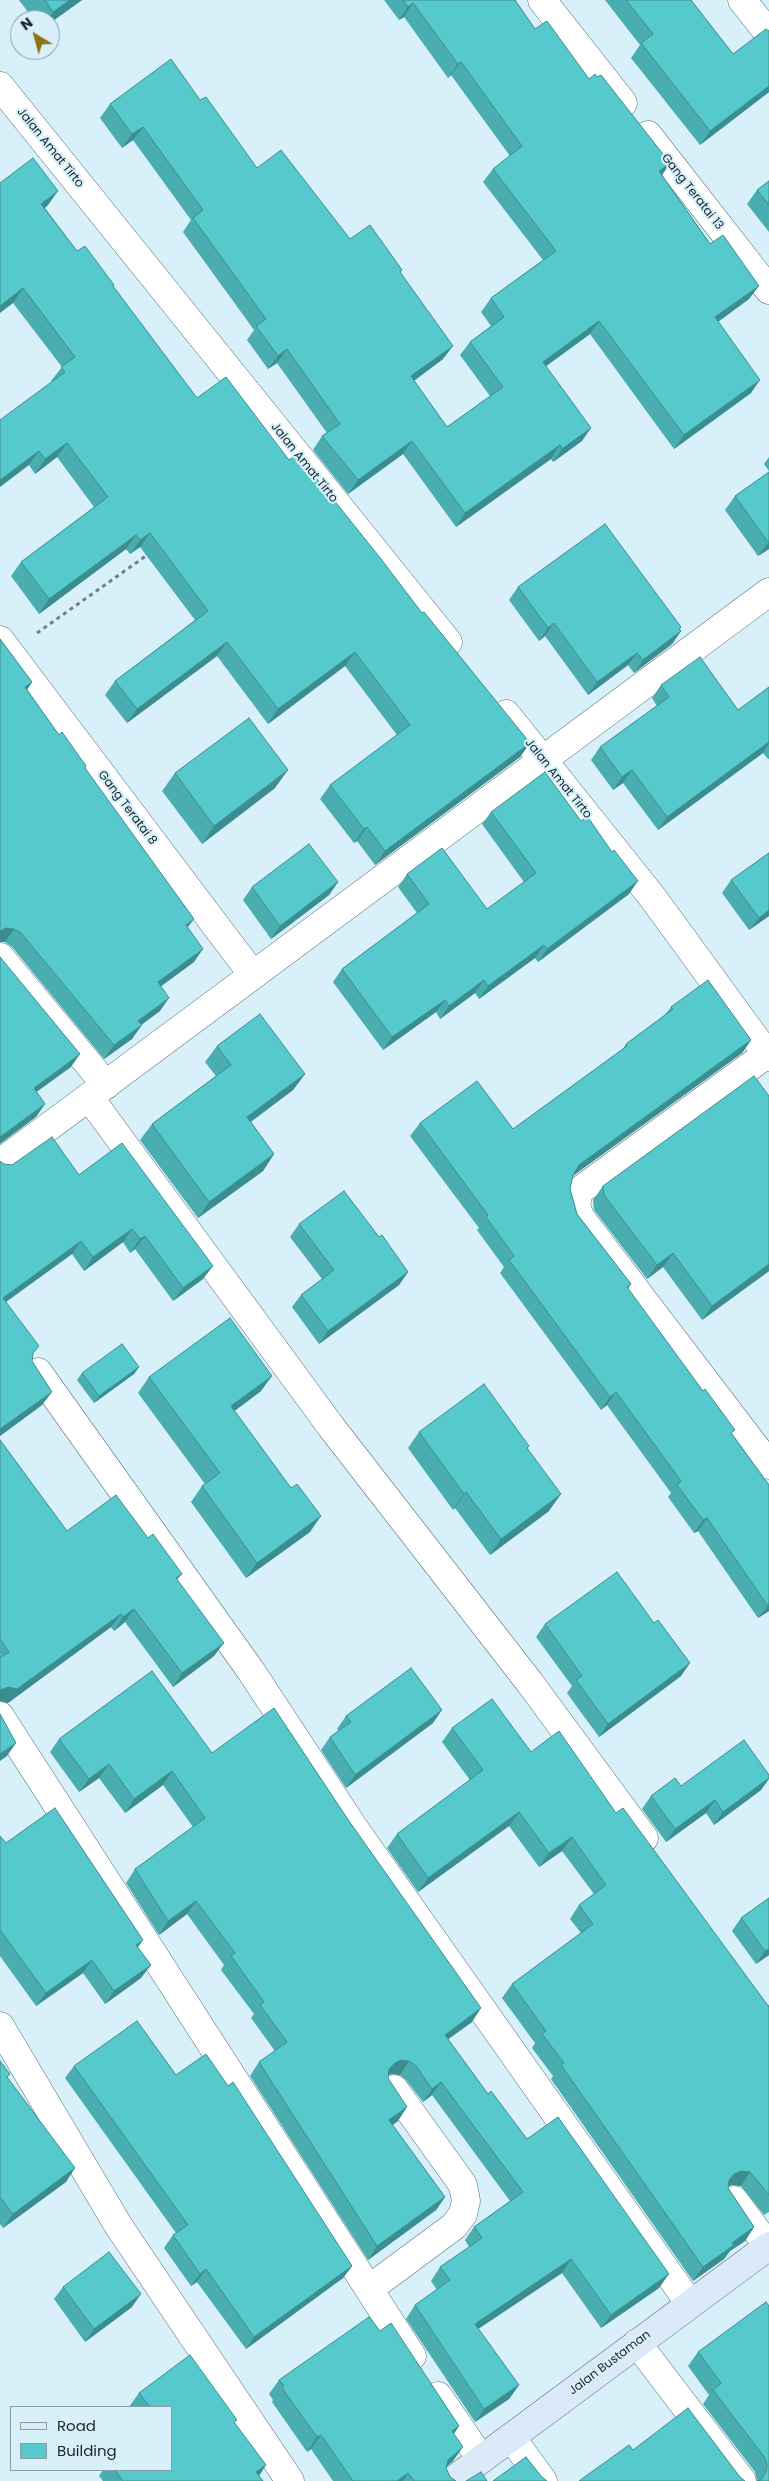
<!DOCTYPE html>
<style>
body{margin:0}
#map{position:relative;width:769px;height:2481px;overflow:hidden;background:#d7f0fa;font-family:Poppins,sans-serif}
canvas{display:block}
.legend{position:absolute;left:10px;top:2406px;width:162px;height:65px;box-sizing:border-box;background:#d7f0fa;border:1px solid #8b9ea6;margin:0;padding:6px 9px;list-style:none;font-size:15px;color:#1a2327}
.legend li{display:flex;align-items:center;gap:10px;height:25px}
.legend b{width:25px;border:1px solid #8b9ea6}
.north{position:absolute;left:10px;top:10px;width:50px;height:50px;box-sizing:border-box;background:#d7f0fa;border:1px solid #8b9ea6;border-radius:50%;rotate:323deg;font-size:14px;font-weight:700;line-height:20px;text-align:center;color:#1a2327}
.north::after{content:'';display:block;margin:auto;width:18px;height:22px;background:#907217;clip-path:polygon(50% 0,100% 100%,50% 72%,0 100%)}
</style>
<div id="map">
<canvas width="769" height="2481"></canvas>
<ul class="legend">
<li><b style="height:6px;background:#dbe9f9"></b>Road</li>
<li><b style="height:14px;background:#56c9cd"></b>Building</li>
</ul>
<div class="north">N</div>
</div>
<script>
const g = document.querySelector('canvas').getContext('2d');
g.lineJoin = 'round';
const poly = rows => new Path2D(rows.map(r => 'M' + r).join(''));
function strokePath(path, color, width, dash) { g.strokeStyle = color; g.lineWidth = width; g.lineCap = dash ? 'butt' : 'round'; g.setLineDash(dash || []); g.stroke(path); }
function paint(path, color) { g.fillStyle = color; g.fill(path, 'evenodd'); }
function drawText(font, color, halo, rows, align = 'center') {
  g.font = font + ' Poppins,sans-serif'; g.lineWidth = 4.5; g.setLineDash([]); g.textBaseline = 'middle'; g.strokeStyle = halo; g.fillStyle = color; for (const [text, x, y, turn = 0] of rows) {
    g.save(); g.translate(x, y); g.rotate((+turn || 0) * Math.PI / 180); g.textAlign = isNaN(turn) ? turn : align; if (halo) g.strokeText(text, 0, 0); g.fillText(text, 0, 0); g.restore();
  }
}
const street = poly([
 [542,0,623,103],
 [742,0,769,34],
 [0,86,448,642],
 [648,135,769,290],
 [0,640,253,975],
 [506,714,653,898,769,1057],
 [0,957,106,1085],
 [767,1054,579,1191,576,1205,580,1217,769,1465],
 [89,1097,332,1428,530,1683,644,1838],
 [0,1163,769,592],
 [38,1372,251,1671,352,1825,690,2304],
 [0,1716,412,2356],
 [0,2026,118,2225,290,2481],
 [734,2200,768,2246],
 [369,2289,454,2226,463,2214,466,2201,463,2185,394,2089],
 [637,2343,742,2481],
 [438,2396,481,2459],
 [511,2437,543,2481]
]);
const secondary = poly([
 [452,2481,769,2246]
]);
strokePath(street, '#5a6f78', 29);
strokePath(secondary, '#5a6f78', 29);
strokePath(poly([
 [37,633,150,553]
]), '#718188', 3, [4, 4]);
strokePath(street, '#fff', 28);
strokePath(secondary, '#dbe9f9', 28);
paint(poly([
 [19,0,82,0,50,23,50,20,34,20],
 [384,0,515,0,535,29,589,79,662,175,749,299,718,322,751,393,674,449,590,334,546,366,582,441,553,462,551,459,456,527,403,454,348,494,313,450,322,436,327,433,277,363,268,369,247,340,254,330,183,232,191,220,133,140,122,148,100,118,110,104,200,100,257,168,350,239,400,273,443,359,414,381,447,427,490,396,460,355,470,342,491,326,481,312,491,298,543,260,483,182,493,169,510,156,451,75,448,78,404,17,399,20],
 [605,0,691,0,733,54,769,31,769,92,700,145,631,58,640,45],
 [769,181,769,232,747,204,757,190],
 [0,183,48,205,45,208,77,251,113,287,197,398,289,460,422,613,530,743,520,757,375,865,357,841,354,843,320,799,330,785,397,735,345,666,268,724,217,656,127,723,105,695,115,681,195,620,140,547,130,554,126,549,39,614,11,576,21,562,94,507,57,457,35,474,29,465,52,382,51,381,62,367,13,303],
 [769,457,769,471,764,464],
 [769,472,769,549,758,556,725,510,735,496],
 [518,587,681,627,680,629,681,631,672,644,634,673,628,665,588,695,545,636,539,641,509,600],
 [0,639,32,682,27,690,59,735,86,766,85,768,188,927,194,962,161,986,160,1011,141,1025,132,1039,104,1059,12,947,5,942],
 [661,685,738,710,769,687,769,759,768,759,763,753,658,830,623,783,613,790,591,760,600,747,657,706,652,698],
 [175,773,275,788,202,844,162,791],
 [491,812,629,894,538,962,535,958,479,999,475,993,440,1019,436,1012,383,1050,333,982,342,969,417,913,398,887,407,874,487,909,524,882,482,824],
 [769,853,769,916,749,930,722,893,731,880],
 [338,882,329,895,271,939,243,900,252,887],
 [671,1007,751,1040,742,1053,572,1176,570,1189,577,1214,631,1284,628,1289,769,1485,769,1611,758,1618,698,1531,694,1533,668,1497,671,1493,607,1405,601,1410,500,1273,504,1267,477,1230,479,1228,410,1136,420,1123,513,1129,622,1050,626,1044,665,1015],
 [217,1046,305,1074,293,1090,251,1122,274,1154,263,1171,198,1218,140,1140,152,1124,216,1076,205,1062],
 [0,1161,4,1164,79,1175,203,1279,173,1301,135,1249,130,1253,123,1242,84,1271,72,1254,6,1302,33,1354,32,1361,42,1405,0,1436],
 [603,1186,769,1271,702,1320,663,1267,647,1279,594,1210,593,1200],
 [299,1224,379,1237,408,1272,399,1285,319,1344,292,1307,301,1295,322,1279,290,1237],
 [139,1367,134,1374,94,1403,77,1380,82,1373],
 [149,1377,261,1391,234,1411,291,1488,310,1532,246,1578,191,1502,202,1486,205,1484,138,1393],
 [419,1432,529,1446,527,1449,549,1511,490,1555,455,1508,453,1510,408,1448],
 [0,1440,67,1531,148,1538,182,1574,177,1580,214,1656,173,1687,125,1622,114,1631,111,1627,8,1703,0,1701],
 [545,1624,681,1676,599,1737,567,1693,572,1686,536,1637],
 [346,1716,433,1723,346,1788,321,1750,330,1737,339,1730,337,1729],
 [452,1728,531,1752,616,1813,766,2003,769,2006,769,2212,764,2215,741,2186,732,2185,729,2186,728,2188,754,2227,745,2241,730,2251,724,2259,693,2281,551,2079,553,2076,532,2048,535,2043,502,1998,512,1984,581,1933,570,1919,579,1905,594,1894,562,1851,539,1867,509,1826,418,1892,387,1848,397,1834,470,1780,442,1742],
 [59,1739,212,1753,472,2022,448,2039,488,2094,527,2139,659,2288,601,2328,562,2273,478,2329,519,2385,509,2399,475,2422,406,2319,415,2305,437,2290,431,2281,440,2267,469,2247,465,2240,474,2227,510,2201,432,2095,423,2102,406,2080,400,2075,392,2074,388,2075,388,2078,398,2121,392,2125,445,2197,436,2210,368,2260,250,2076,259,2062,275,2051,251,2018,254,2014,221,1970,224,1965,187,1914,159,1935,126,1883,135,1869,193,1827,163,1785,125,1813,99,1778,79,1792,50,1752],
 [769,1775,769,1779,761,1790,714,1825,706,1813,666,1842,642,1809,651,1796,681,1786],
 [0,1836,6,1843,138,1947,141,1978,105,2004,83,1973,36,2006,0,1956],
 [769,1898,769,1955,756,1964,732,1931,741,1918],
 [0,2061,7,2078,66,2182,3,2228,0,2224],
 [74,2066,176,2075,352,2266,343,2278,246,2349,197,2282,191,2286,164,2248,173,2235,176,2233,65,2078],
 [63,2287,132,2307,85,2342,54,2299],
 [769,2306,769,2481,757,2481,755,2472,703,2404,709,2395,688,2366,698,2352],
 [380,2331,459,2426,454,2434,453,2461,447,2466,446,2468,450,2477,456,2481,333,2481,311,2449,307,2452,272,2402,273,2400,269,2394,279,2380],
 [139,2393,235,2423,259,2476,263,2481,103,2481,99,2476,103,2470,171,2470,171,2407,129,2407]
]), '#4aadb0');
paint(poly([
 [70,0,82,0,50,23,50,20,48,20,53,12],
 [413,3,404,17,399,20,408,7],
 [461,62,451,75,448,78,458,64],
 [769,86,769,92,700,145,710,131],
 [143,127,133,140,122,148,132,134],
 [670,163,661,177,659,171],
 [58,191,48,205,31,218,41,204],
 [759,286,749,299,705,331,715,317],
 [23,288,13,303,0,313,0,306],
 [599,321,590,334,534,375,543,362],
 [453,346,443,359,401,390,411,376],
 [287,349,277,363,268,369,278,356],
 [760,380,751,393,674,449,684,435],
 [591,428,582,441,553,462,562,449],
 [412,441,403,454,348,494,358,480],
 [67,443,57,457,35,474,45,459],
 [560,445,551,459,456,527,465,513],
 [39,451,29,465,0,487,0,480],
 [150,533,140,547,130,554,140,540],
 [136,535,126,549,39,614,49,599],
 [769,542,769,549,758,556],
 [554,623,545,636,539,641,548,628],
 [681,627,675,636,681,631,672,644,634,673,643,660],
 [227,642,217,656,127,723,137,709],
 [355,652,345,666,268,724,278,709],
 [637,653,628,665,588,695,597,682],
 [32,682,23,696,25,687],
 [769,742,769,744,763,753,658,830,667,817],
 [530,743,520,757,375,865,385,851],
 [288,770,275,788,202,844,214,826],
 [632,770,623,783,613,790,622,777],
 [367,827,357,841,354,843,364,829],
 [638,881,629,894,538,962,547,949],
 [338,882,329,895,271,939,280,926],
 [769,910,769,916,749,930,759,918],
 [194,919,184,932,186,925],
 [6,928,14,929,5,942,0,942,0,931],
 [544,945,535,958,479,999,488,986],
 [203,949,194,962,149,995,158,982],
 [484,980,475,993,440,1019,449,1006],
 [169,998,160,1011,129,1034,138,1021],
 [445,1000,436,1012,383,1050,392,1037],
 [142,1025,132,1039,104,1059,114,1045],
 [751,1040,742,1053,570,1178,579,1165],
 [80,1054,71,1067,24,1101,34,1088],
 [305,1074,293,1090,235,1133,247,1117],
 [45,1104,36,1117,0,1144,0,1137],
 [274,1154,263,1171,198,1218,209,1202],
 [132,1229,123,1242,84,1271,93,1257],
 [145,1236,135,1249,130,1253,140,1239],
 [81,1241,72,1254,0,1306,3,1298],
 [673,1253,663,1267,647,1279,657,1265],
 [769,1264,769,1271,702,1320,712,1306],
 [213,1266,203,1279,173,1301,183,1288],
 [408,1272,399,1285,319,1344,328,1331],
 [139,1367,134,1374,94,1403,99,1396],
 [272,1376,261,1391,220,1422,231,1406],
 [52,1392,42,1405,0,1436,0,1429],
 [616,1392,607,1405,601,1410,610,1397],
 [466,1492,455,1508,453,1510,464,1494],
 [561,1494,549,1511,490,1555,501,1539],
 [321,1516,310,1532,246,1578,257,1563],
 [707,1518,698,1531,694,1533,703,1520],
 [769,1604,769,1611,758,1618,768,1606],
 [134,1609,125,1622,114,1631,123,1617],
 [121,1614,111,1627,8,1703,0,1701,0,1690],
 [224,1643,214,1656,173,1687,182,1673],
 [690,1663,681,1676,599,1737,608,1724],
 [442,1710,433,1723,346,1788,355,1775],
 [16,1743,7,1756,0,1761,0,1754],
 [109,1764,99,1778,79,1792,89,1779],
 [172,1771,163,1785,125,1813,134,1799],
 [769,1778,761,1790,714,1825,723,1812],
 [715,1800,706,1813,666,1842,675,1829],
 [519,1812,509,1826,418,1892,428,1878],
 [572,1837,562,1851,539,1867,549,1853],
 [196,1901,187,1914,159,1935,168,1921],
 [143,1940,134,1953,136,1945],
 [769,1949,769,1955,756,1964,765,1951],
 [92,1960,83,1973,36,2006,46,1993],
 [151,1965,141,1978,105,2004,114,1991],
 [481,2008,472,2022,436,2048,445,2035],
 [401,2060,409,2061,400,2075,392,2074,385,2076,389,2069,395,2063],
 [441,2082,432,2095,423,2102,432,2089],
 [407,2107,398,2121,380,2134,389,2120],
 [75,2168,66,2182,3,2228,13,2214],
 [741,2171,750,2172,741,2186,732,2185,724,2188,734,2174],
 [445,2197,436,2210,368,2260,377,2246],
 [754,2227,745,2241,730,2251,724,2259,693,2281,703,2267,732,2243],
 [571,2259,562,2273,466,2337,475,2324],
 [352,2266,343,2278,246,2349,254,2337],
 [206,2269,197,2282,191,2286,200,2274],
 [669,2274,659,2288,601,2328,611,2315],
 [141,2294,132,2307,85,2342,94,2329],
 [519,2385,509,2399,475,2422,484,2409],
 [459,2426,449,2440,452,2431],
 [321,2435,311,2449,307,2452,317,2437],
 [463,2447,453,2461,438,2474,448,2460],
 [266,2465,257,2479,256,2472],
 [408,2473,403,2481,397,2481]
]), '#3c8d90');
const building = poly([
 [45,0,70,0,53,12,45,0],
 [403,0,515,0,535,29,547,21,589,79,595,74,597,77,601,75,670,163,659,171,710,244,723,235,759,286,715,317,760,380,684,435,599,321,543,362,591,428,562,449,560,445,465,513,412,441,358,480,322,436,340,424,287,349,278,356,256,326,266,319,193,218,203,210,143,127,132,134,110,104,171,59,200,100,206,97,257,168,281,150,350,239,370,225,402,270,400,272,453,346,411,376,447,427,503,387,470,342,504,317,491,298,556,251,493,169,522,146,461,62,458,64,413,3,408,7,403,0],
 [626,0,691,0,733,54,766,29,769,31,769,86,710,131,641,43,653,34,626,0],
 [33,158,58,191,41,204,77,251,85,246,114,285,113,286,197,398,226,377,289,460,297,454,381,559,422,613,424,612,530,743,385,851,367,827,364,829,330,785,410,725,355,652,278,709,227,642,137,709,115,681,208,611,150,533,140,540,136,535,49,599,21,562,108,497,67,443,45,459,39,451,0,480,0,420,65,372,61,367,75,357,23,288,0,306,0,183,33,158],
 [769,181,769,205,757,190,769,181],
 [769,472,769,542,768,542,735,496,769,472],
 [605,524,681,627,679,629,681,631,643,660,637,653,597,682,554,623,548,628,518,587,605,524],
 [0,639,32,682,25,687,59,735,62,732,86,766,85,768,194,919,186,925,203,949,158,982,169,998,138,1021,142,1025,114,1045,21,933,14,929,6,928,0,931,0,639],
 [700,657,738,710,769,687,769,742,667,817,632,770,622,777,600,747,669,697,661,685,700,657],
 [249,718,288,770,214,826,175,773,249,718],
 [545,772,581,821,587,816,612,852,614,850,638,881,547,949,544,945,488,986,484,980,449,1006,445,1000,392,1037,342,969,429,904,407,874,442,848,487,909,536,873,491,812,545,772],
 [309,844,338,882,280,926,252,887,309,844],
 [769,853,769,910,759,918,731,880,769,853],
 [0,957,80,1054,34,1088,45,1104,0,1137,0,957],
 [708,980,751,1040,579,1165,573,1175,570,1189,577,1214,631,1284,627,1287,703,1391,705,1389,735,1430,731,1433,769,1485,769,1604,768,1606,707,1518,703,1520,677,1485,681,1481,616,1392,610,1397,509,1260,514,1256,486,1217,488,1215,420,1123,477,1081,513,1129,627,1046,626,1044,673,1009,671,1007,708,980],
 [260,1014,305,1074,247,1117,274,1154,209,1202,152,1124,231,1065,217,1046,260,1014],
 [754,1076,769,1096,769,1264,712,1306,673,1253,657,1265,604,1195,603,1186,754,1076],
 [52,1137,79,1175,122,1143,213,1266,183,1288,145,1236,140,1239,132,1229,93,1257,81,1241,3,1298,39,1346,33,1353,32,1361,52,1392,0,1429,0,1161,4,1164,12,1165,52,1137],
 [344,1191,379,1237,382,1235,408,1272,328,1331,301,1295,334,1270,299,1224,344,1191],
 [230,1318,272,1376,231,1406,291,1488,297,1484,321,1516,257,1563,202,1486,220,1473,149,1377,230,1318],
 [122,1344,139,1367,99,1396,82,1373,122,1344],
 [484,1384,529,1446,527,1448,561,1494,501,1539,466,1492,464,1494,419,1432,484,1384],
 [0,1440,67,1531,116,1495,148,1538,153,1534,182,1574,176,1578,224,1643,182,1673,134,1609,123,1617,121,1614,17,1689,9,1687,0,1690,0,1658,9,1652,0,1639,0,1440],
 [617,1572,654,1623,658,1620,690,1663,608,1724,576,1680,582,1676,545,1624,617,1572],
 [411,1668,442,1710,355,1775,330,1737,351,1722,346,1716,411,1668],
 [152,1671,212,1753,274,1708,349,1821,481,2008,445,2035,488,2094,491,2091,527,2139,558,2117,669,2274,611,2315,571,2259,475,2324,519,2385,484,2409,415,2305,450,2280,440,2267,482,2238,474,2227,523,2192,441,2082,432,2089,416,2066,409,2061,401,2060,395,2063,389,2069,388,2078,407,2107,389,2120,445,2197,377,2246,259,2062,287,2042,260,2005,264,2002,231,1956,235,1953,196,1901,168,1921,135,1869,205,1818,172,1771,134,1799,109,1764,89,1779,59,1739,152,1671],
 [492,1699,531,1752,559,1731,616,1813,623,1808,766,2003,769,2006,769,2195,750,2172,741,2171,734,2174,729,2180,728,2188,754,2227,732,2243,734,2245,703,2267,561,2065,564,2063,542,2034,546,2031,512,1984,593,1924,579,1905,606,1885,572,1837,549,1853,519,1812,428,1878,397,1834,483,1770,452,1728,492,1699],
 [0,1714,16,1743,0,1754,0,1714],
 [744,1740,769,1775,769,1778,723,1812,715,1800,675,1829,651,1796,675,1778,681,1786,744,1740],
 [55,1808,143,1940,136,1945,151,1965,114,1991,92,1960,46,1993,0,1930,0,1836,6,1843,55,1808],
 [769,1898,769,1949,765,1951,741,1918,769,1898],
 [137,2021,176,2075,206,2054,228,2086,233,2082,352,2266,254,2337,206,2269,200,2274,173,2235,188,2225,74,2066,137,2021],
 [0,2061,10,2074,7,2077,75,2168,13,2214,0,2197,0,2061],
 [109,2252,141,2294,94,2329,63,2287,109,2252],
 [766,2302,769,2306,769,2481,757,2481,761,2480,766,2472,767,2465,765,2458,713,2390,721,2383,698,2352,766,2302],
 [369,2317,380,2331,391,2323,459,2426,452,2431,463,2447,448,2460,446,2468,450,2477,456,2481,414,2481,408,2473,397,2481,353,2481,321,2435,317,2437,282,2388,284,2386,279,2380,369,2317],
 [190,2355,237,2420,234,2422,266,2465,256,2472,263,2481,123,2481,115,2470,171,2470,171,2407,150,2407,139,2393,190,2355],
 [688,2408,740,2477,745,2481,579,2481,629,2445,633,2450,688,2408],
 [526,2457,541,2476,547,2481,493,2481,526,2457],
 [481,2472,487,2481,466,2481,481,2472]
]);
paint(building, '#56c9cd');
strokePath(building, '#3c8d90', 1);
drawText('12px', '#1a2327', '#d7f0fa', [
 ["Jalan Amat Tirto",50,148,51],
 ["Gang Teratai 13",692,192,52],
 ["Jalan Amat Tirto",304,463,51],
 ["Jalan Amat Tirto",558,779,51],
 ["Gang Teratai 8",127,808,53],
 ["Jalan Bustaman",610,2363,-37]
]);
</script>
